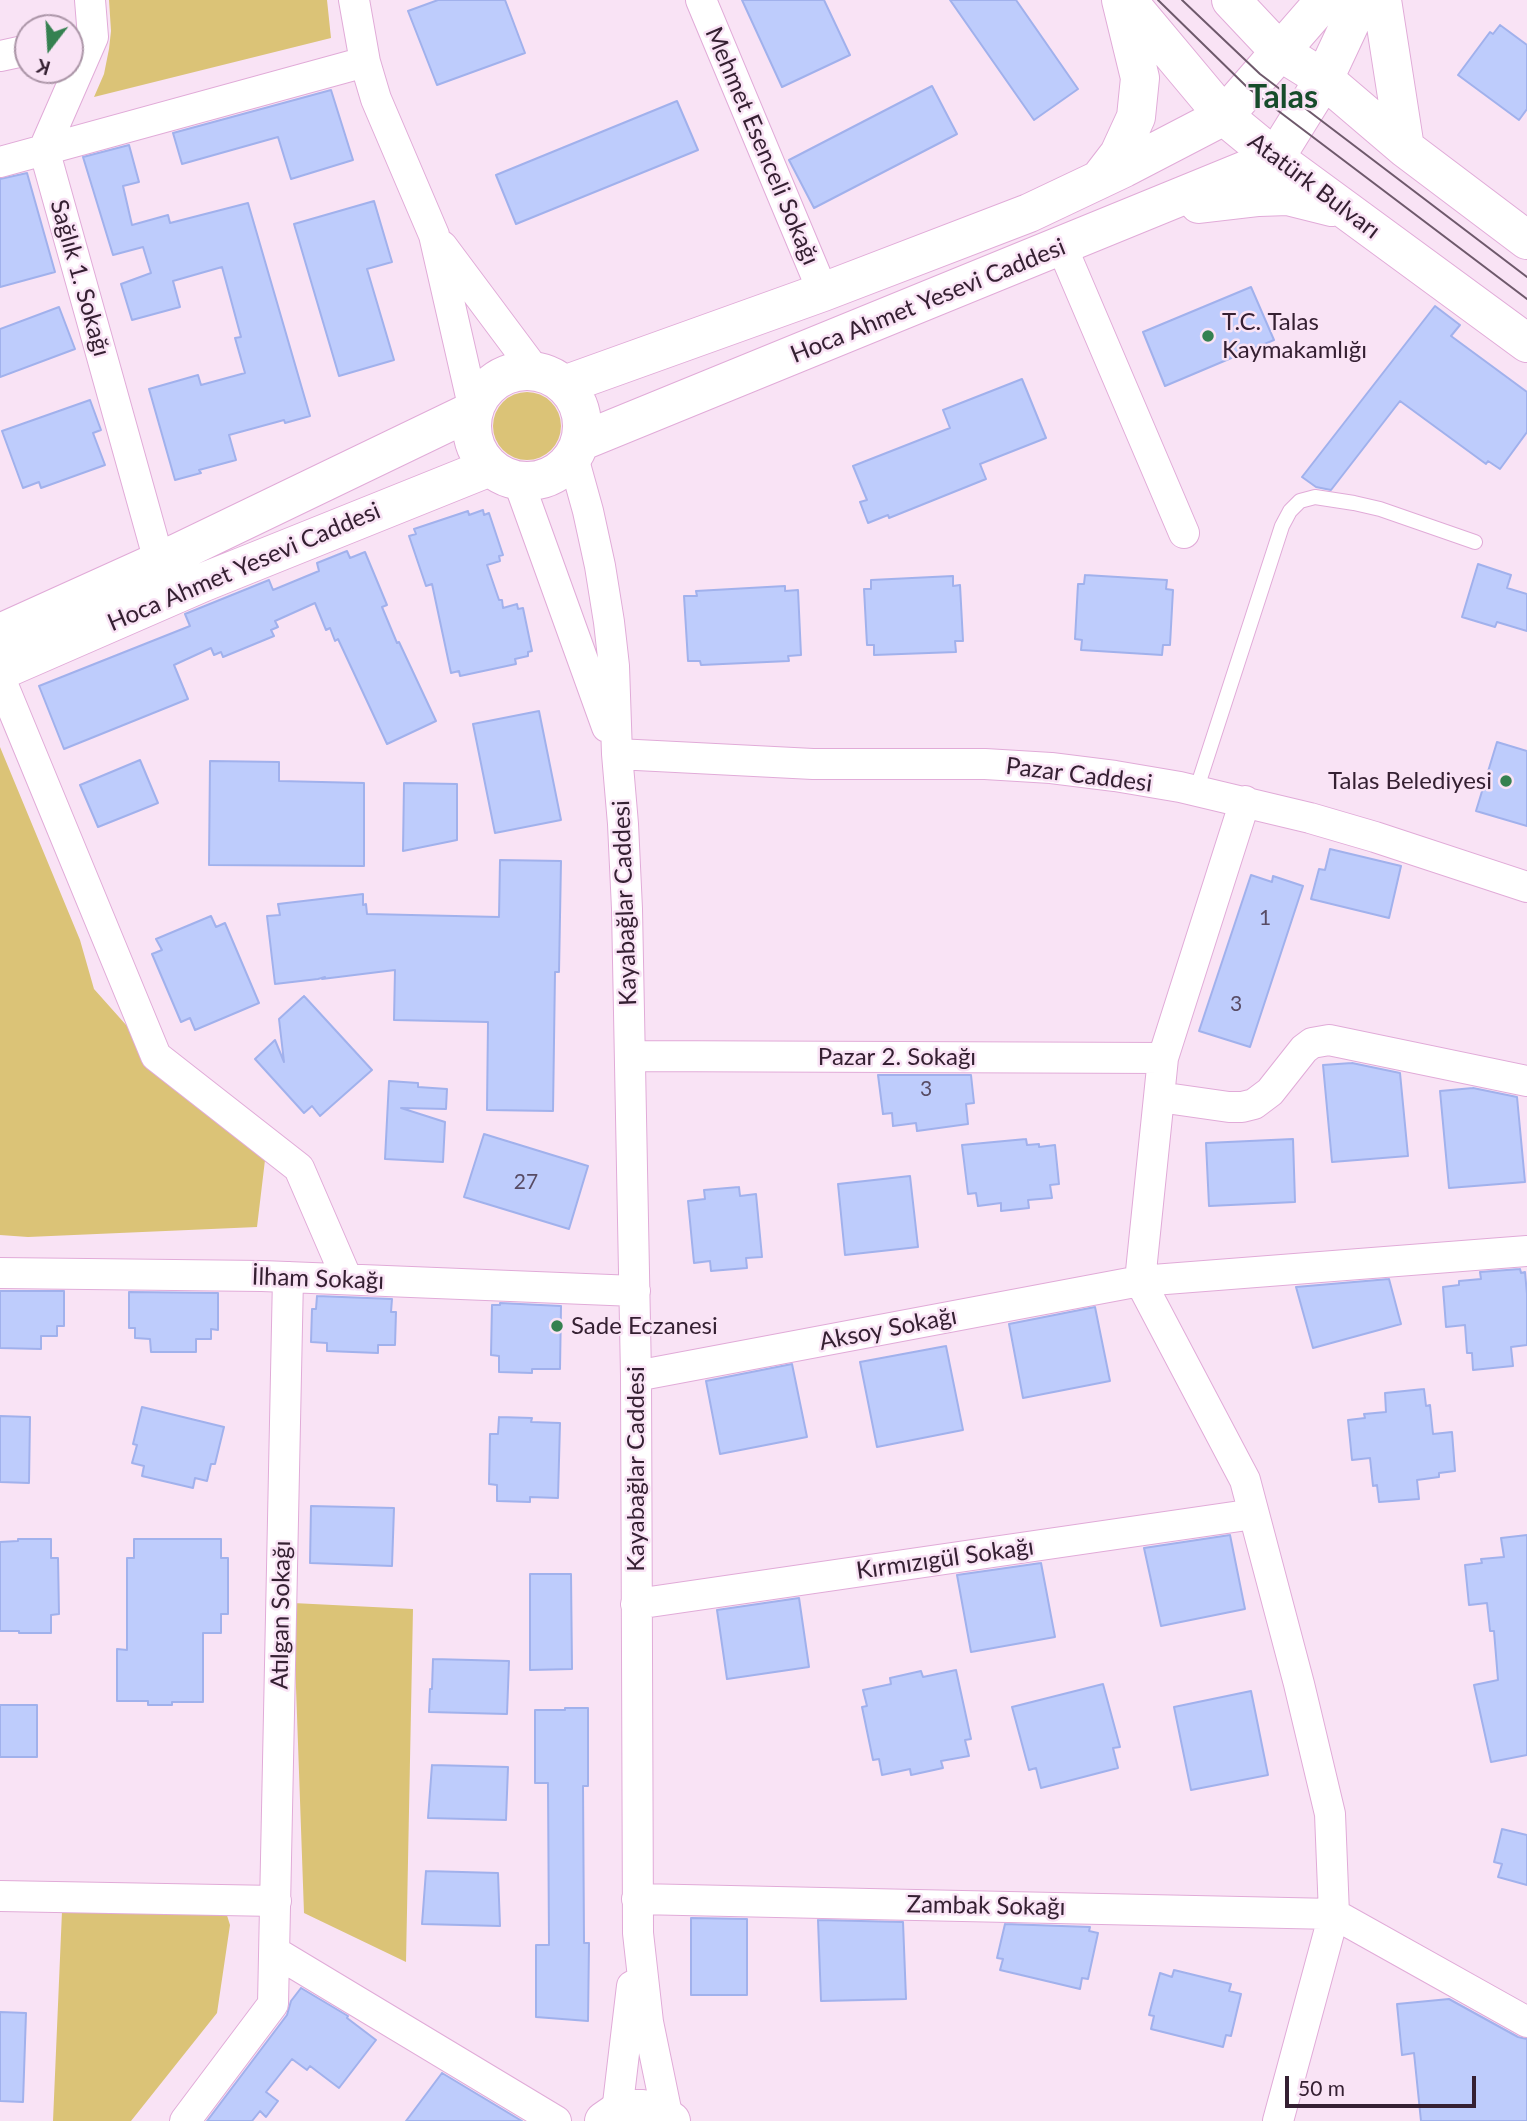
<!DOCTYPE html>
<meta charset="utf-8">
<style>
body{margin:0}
#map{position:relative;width:1527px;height:2121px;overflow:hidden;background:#f9e3f5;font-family:Lato,sans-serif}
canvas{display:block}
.north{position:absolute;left:14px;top:14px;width:70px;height:70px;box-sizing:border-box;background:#f9e3f5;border:2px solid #ab95a7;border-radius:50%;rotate:197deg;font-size:19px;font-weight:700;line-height:28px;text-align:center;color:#352032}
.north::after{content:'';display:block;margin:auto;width:24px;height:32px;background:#358150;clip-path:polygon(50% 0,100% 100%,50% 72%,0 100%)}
.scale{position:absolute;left:1285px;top:2076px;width:191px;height:32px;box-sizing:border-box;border:4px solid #352032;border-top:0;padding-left:9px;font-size:21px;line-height:24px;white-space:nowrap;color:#352032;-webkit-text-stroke:5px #f9e3f5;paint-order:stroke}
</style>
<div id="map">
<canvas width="1527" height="2121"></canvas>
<div class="north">K</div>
<div class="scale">50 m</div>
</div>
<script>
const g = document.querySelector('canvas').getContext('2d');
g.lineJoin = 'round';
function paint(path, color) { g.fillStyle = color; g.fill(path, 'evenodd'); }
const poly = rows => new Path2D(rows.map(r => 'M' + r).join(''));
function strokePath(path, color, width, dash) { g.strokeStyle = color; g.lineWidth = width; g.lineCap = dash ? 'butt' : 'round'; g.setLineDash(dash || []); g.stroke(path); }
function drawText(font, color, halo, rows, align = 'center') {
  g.font = font + ' Lato,sans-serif'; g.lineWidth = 5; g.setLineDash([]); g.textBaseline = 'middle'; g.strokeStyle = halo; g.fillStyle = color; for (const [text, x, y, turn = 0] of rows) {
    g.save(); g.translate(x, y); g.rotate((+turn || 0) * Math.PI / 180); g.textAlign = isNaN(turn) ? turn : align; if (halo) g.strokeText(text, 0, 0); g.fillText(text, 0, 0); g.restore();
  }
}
paint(poly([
 [109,0,327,0,331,38,94,97,104,74,109,49,111,31],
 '493 426a34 34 0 1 1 68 0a34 34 0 1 1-68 0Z',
 [0,747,80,940,94,989,184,1090,265,1160,257,1227,28,1237,0,1235],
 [293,1603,413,1609,406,1962,304,1913],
 [63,1888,225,1909,230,1925,217,2013,131,2121,53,2121]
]), '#dbc377');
const building = poly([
 [438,0,505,0,525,53,437,85,408,11,438,0],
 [742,0,824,0,850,55,782,87,742,0],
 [950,0,1016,0,1078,89,1034,120,950,0],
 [1500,25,1527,45,1527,109,1519,120,1458,75,1490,32,1493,34,1500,25],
 [932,86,957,134,814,208,789,160,932,86],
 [331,90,353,160,291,179,278,137,182,164,173,133,331,90],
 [677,101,698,150,516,224,496,175,677,101],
 [129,145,139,182,123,186,132,225,168,215,170,223,248,203,310,416,285,423,284,420,229,435,236,460,199,470,201,473,175,480,149,389,198,375,201,385,245,373,235,338,241,337,222,267,173,281,180,307,132,320,121,284,151,273,143,247,113,255,83,157,129,145],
 [27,173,55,272,0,287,0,179,27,173],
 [374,201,392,262,367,269,394,360,339,376,294,224,374,201],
 [1251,287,1274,340,1165,386,1143,332,1251,287],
 [1435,306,1460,325,1451,336,1527,392,1527,432,1500,469,1488,461,1486,464,1400,401,1331,490,1316,487,1302,477,1435,306],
 [59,307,75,349,0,377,0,329,59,307],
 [1022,379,1046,438,980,464,986,479,889,518,888,515,868,523,860,502,867,500,853,466,950,428,943,410,1022,379],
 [90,400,101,430,93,433,105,465,41,488,39,482,23,488,2,431,90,400],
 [483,510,484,515,489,513,503,555,499,556,500,561,487,565,499,600,502,600,503,608,517,604,518,609,523,608,532,651,528,652,528,656,515,659,516,664,460,676,459,671,451,673,432,584,426,586,409,536,416,534,414,529,468,511,469,515,483,510],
 [347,551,350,558,365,552,387,605,382,607,397,643,399,642,436,721,387,744,338,639,335,641,330,628,326,630,315,603,275,621,278,627,271,630,274,636,223,657,221,652,214,655,211,648,174,665,188,699,64,749,39,686,190,626,185,614,269,580,273,590,319,571,317,563,347,551],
 [1478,564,1511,575,1507,588,1527,594,1527,631,1497,622,1495,627,1462,617,1478,564],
 [1085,575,1167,580,1166,589,1173,590,1170,645,1163,645,1162,655,1081,650,1082,640,1075,639,1078,584,1084,584,1085,575],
 [953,576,953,586,960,585,963,641,955,641,956,652,874,655,874,645,867,645,864,589,871,589,871,580,953,576],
 [785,586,785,591,798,590,801,655,788,656,789,661,701,665,700,661,688,661,684,596,697,596,696,591,785,586],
 [539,711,561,820,495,833,473,724,539,711],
 [1497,742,1527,751,1527,826,1476,811,1497,742],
 [140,760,158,803,98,827,80,785,140,760],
 [210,761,279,762,279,781,364,783,364,866,209,865,210,761],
 [404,783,457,784,457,840,403,851,404,783],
 [1330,849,1401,866,1389,918,1311,899,1319,869,1325,870,1330,849],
 [500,860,561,861,559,972,555,972,553,1111,487,1110,488,1022,394,1020,395,970,322,979,325,977,318,979,275,984,267,916,280,915,278,904,363,894,363,905,366,904,367,914,499,917,500,860],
 [1251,875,1272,882,1273,876,1303,886,1250,1047,1199,1031,1251,875],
 [211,916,216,927,225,923,259,1003,195,1030,190,1018,181,1022,152,954,162,950,156,939,211,916],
 [304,996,372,1070,320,1116,312,1106,304,1113,255,1059,275,1040,284,1062,279,1019,304,996],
 [1352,1063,1400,1073,1408,1156,1332,1162,1323,1065,1352,1063],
 [878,1075,971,1075,974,1103,966,1104,968,1124,917,1131,916,1123,893,1126,892,1113,883,1114,878,1075],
 [389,1081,418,1083,418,1087,447,1089,446,1109,401,1108,445,1122,443,1162,385,1159,389,1081],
 [1473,1088,1517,1097,1525,1182,1449,1188,1440,1091,1473,1088],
 [484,1134,588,1166,569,1229,464,1197,484,1134],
 [1026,1139,1027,1145,1039,1144,1039,1147,1055,1145,1059,1184,1050,1185,1052,1198,1028,1200,1029,1208,1001,1211,1001,1203,978,1206,976,1193,968,1194,962,1145,1026,1139],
 [1293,1139,1295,1202,1209,1206,1206,1143,1293,1139],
 [910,1176,918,1247,845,1255,838,1184,910,1176],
 [739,1187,740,1196,756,1194,762,1257,746,1258,747,1268,711,1271,710,1261,694,1263,688,1201,705,1199,704,1190,739,1187],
 [1520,1269,1521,1273,1525,1272,1527,1294,1527,1345,1511,1347,1513,1366,1473,1370,1472,1353,1467,1353,1465,1325,1446,1327,1443,1287,1459,1285,1459,1281,1481,1279,1480,1272,1520,1269],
 [1389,1279,1401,1324,1313,1348,1296,1287,1389,1279],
 [0,1291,64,1291,64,1326,57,1326,57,1336,41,1336,41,1349,0,1348,0,1291],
 [129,1292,218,1293,218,1330,211,1329,211,1339,196,1339,196,1352,151,1352,150,1339,135,1338,135,1328,129,1328,129,1292],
 [317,1296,392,1299,391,1312,396,1312,395,1345,378,1345,378,1353,327,1351,327,1343,311,1342,312,1309,316,1309,317,1296],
 [500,1303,561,1306,560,1369,532,1369,532,1373,499,1372,499,1356,491,1355,492,1305,500,1305,500,1303],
 [1095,1307,1110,1381,1023,1398,1009,1324,1095,1307],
 [946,1346,963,1430,877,1447,860,1362,946,1346],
 [792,1364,807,1437,720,1454,706,1381,792,1364],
 [1424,1389,1426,1406,1430,1405,1433,1434,1452,1432,1455,1471,1439,1473,1439,1477,1417,1480,1419,1499,1379,1502,1377,1485,1373,1486,1370,1458,1352,1460,1348,1420,1365,1418,1364,1414,1386,1412,1385,1393,1424,1389],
 [142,1407,224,1427,215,1464,211,1464,207,1481,195,1478,193,1488,142,1476,144,1466,132,1463,137,1445,133,1444,142,1407],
 [0,1416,30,1417,29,1483,0,1482,0,1416],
 [499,1417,532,1418,531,1422,560,1423,558,1498,530,1497,530,1502,497,1501,497,1485,489,1484,490,1434,498,1434,499,1417],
 [311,1506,394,1508,392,1566,310,1563,311,1506],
 [1230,1535,1245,1609,1161,1626,1144,1548,1230,1535],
 [1527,1535,1527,1755,1491,1762,1474,1685,1498,1680,1494,1631,1490,1631,1487,1603,1469,1605,1465,1565,1482,1563,1481,1559,1504,1557,1501,1538,1527,1535],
 [18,1539,51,1539,51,1558,58,1558,59,1614,51,1615,51,1633,19,1633,19,1631,0,1631,0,1542,18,1541,18,1539],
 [134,1539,221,1539,221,1558,228,1558,228,1614,221,1614,221,1633,203,1633,203,1702,172,1702,172,1705,148,1705,148,1701,117,1701,117,1649,127,1650,127,1558,134,1558,134,1539],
 [1041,1563,1055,1637,971,1652,957,1575,1041,1563],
 [530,1574,571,1574,572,1669,530,1670,530,1574],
 [799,1598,809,1667,727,1679,717,1610,799,1598],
 [433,1659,509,1661,507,1714,429,1712,430,1689,432,1689,433,1659],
 [956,1670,971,1739,965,1740,969,1756,941,1761,943,1768,911,1775,910,1769,882,1775,879,1759,873,1760,862,1707,867,1706,863,1690,891,1684,890,1678,921,1671,923,1677,956,1670],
 [1103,1684,1120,1747,1113,1748,1118,1768,1041,1788,1036,1768,1029,1770,1012,1707,1103,1684],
 [1251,1691,1268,1775,1191,1790,1174,1707,1251,1691],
 [0,1705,37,1705,37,1757,0,1757,0,1705],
 [565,1708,588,1708,588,1786,583,1786,584,1943,589,1943,588,2021,536,2017,536,1945,549,1945,548,1783,535,1783,535,1710,565,1710,565,1708],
 [432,1765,508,1767,506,1820,428,1818,432,1765],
 [1502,1829,1527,1835,1527,1885,1498,1877,1502,1864,1494,1862,1502,1829],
 [426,1871,498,1873,500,1926,422,1924,426,1871],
 [691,1918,747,1919,747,1995,691,1995,691,1918],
 [818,1920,903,1922,906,1999,821,2001,818,1920],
 [1005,1924,1090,1927,1089,1931,1098,1933,1088,1979,1082,1978,1080,1989,1000,1970,1003,1959,997,1958,1005,1924],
 [1174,1970,1231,1984,1229,1991,1241,1994,1231,2036,1226,2035,1223,2047,1151,2029,1154,2016,1149,2015,1160,1973,1172,1977,1174,1970],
 [301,1988,348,2016,347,2018,376,2040,339,2088,310,2066,307,2070,292,2059,266,2092,278,2101,266,2117,260,2111,252,2121,207,2121,287,2015,291,2001,301,1988],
 [1449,1999,1518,2037,1527,2039,1527,2121,1421,2121,1414,2053,1402,2055,1397,2004,1449,1999],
 [0,2012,26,2013,23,2102,0,2101,0,2012],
 [442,2073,522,2121,406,2121,442,2073]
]);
paint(building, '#beccfc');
strokePath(building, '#a1b1ec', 2);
const lane = poly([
 [1196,791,1282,526,1290,511,1300,501,1315,497,1354,503,1380,509,1475,542]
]);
const street = poly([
 [90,0,93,37,44,149,159,561],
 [354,0,365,62,376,99,434,235,474,410],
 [701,0,823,292],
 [0,56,28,50],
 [0,162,365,62],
 [442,246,536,372],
 [1062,247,1184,533],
 [573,457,588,511,600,566,609,622,614,666,617,754,623,824,627,909,636,1376,638,1933,648,2022,668,2119],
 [518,480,607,727],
 [0,678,156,1056,299,1168,347,1279],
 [617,754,813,764,985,764,1051,768,1115,776,1180,787,1310,818,1375,837,1527,887],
 [1245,801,1163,1058,1140,1281,1245,1480,1299,1684,1330,1814,1334,1914,1527,2022],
 [630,1056,1163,1058],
 [1159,1097,1229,1107,1242,1107,1254,1104,1270,1092,1304,1049,1312,1043,1329,1040,1527,1081],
 [0,1273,262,1276,635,1291],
 [636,1376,1140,1281,1527,1251],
 [636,1604,1254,1514],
 [0,1896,276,1901],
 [637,1899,1334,1914,1278,2121],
 [275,1952,556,2121],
 [617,2112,632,1986],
 [185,2121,273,2004,288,1277]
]);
const secondary = poly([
 [604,2121,617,2112,630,2109,643,2109,656,2112,671,2121]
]);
const primary = poly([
 [1127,0,1224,116,1275,158,1527,343],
 [1231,0,1279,51,1324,79,1405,148,1527,240],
 [1382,0,1405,148],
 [1099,180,1119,154,1136,117,1140,78,1121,0],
 [1199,204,1259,197,1288,196,1332,207],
 '472 426a55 55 0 1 1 110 0a55 55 0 1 1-110 0Z',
 [564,385,823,292,1029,213,1124,168,1224,116,1325,0],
 [580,442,1275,158,1324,79,1361,0],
 [0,633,177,553,474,410],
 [0,671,204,582,490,467]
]);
strokePath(lane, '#e1abd8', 16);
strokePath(street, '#e1abd8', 32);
strokePath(secondary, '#e1abd8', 40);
strokePath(primary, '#e1abd8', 40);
strokePath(lane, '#fff', 14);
strokePath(street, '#fff', 30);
strokePath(secondary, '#fff', 38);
strokePath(primary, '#fff', 38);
strokePath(poly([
 [1158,0,1248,88,1527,299],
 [1182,0,1260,74,1527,277]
]), '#6e596b', 2);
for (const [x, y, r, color] of [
 [1208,336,7,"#358150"],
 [1506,781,7,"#358150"],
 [557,1326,7,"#358150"]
]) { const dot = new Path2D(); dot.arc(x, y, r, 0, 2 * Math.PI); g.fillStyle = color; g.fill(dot); strokePath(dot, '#f9e3f5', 2.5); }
drawText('21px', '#574b64', null, [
 ["1",1265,918],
 ["3",1236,1004],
 ["3",926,1089],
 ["27",526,1182]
]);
drawText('24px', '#352032', '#f9e3f5', [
 ["Mehmet Esenceli Sokağı",762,146,67],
 ["Atatürk Bulvarı",1314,186,37],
 ["Sağlık 1. Sokağı",80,278,74],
 ["Hoca Ahmet Yesevi Caddesi",928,301,-22],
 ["Hoca Ahmet Yesevi Caddesi",244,567,-23],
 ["Pazar Caddesi",1079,775,7],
 ["Kayabağlar Caddesi",625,903,-92],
 ["Pazar 2. Sokağı",897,1057],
 ["İlham Sokağı",318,1279,2],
 ["Aksoy Sokağı",888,1329,-11],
 ["Kayabağlar Caddesi",636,1469,-90],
 ["Kırmızıgül Sokağı",945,1559,-8],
 ["Atılgan Sokağı",281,1615,-89],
 ["Zambak Sokağı",986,1906,1]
]);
drawText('24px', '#352032', '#f9e3f5', [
 ["T.C. Talas",1222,322],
 ["Kaymakamlığı",1222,350],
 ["Talas Belediyesi",1492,781,"right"],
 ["Sade Eczanesi",571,1326]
], 'left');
drawText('bold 32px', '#174c2b', '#f9e3f5', [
 ["Talas",1283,98]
]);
</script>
